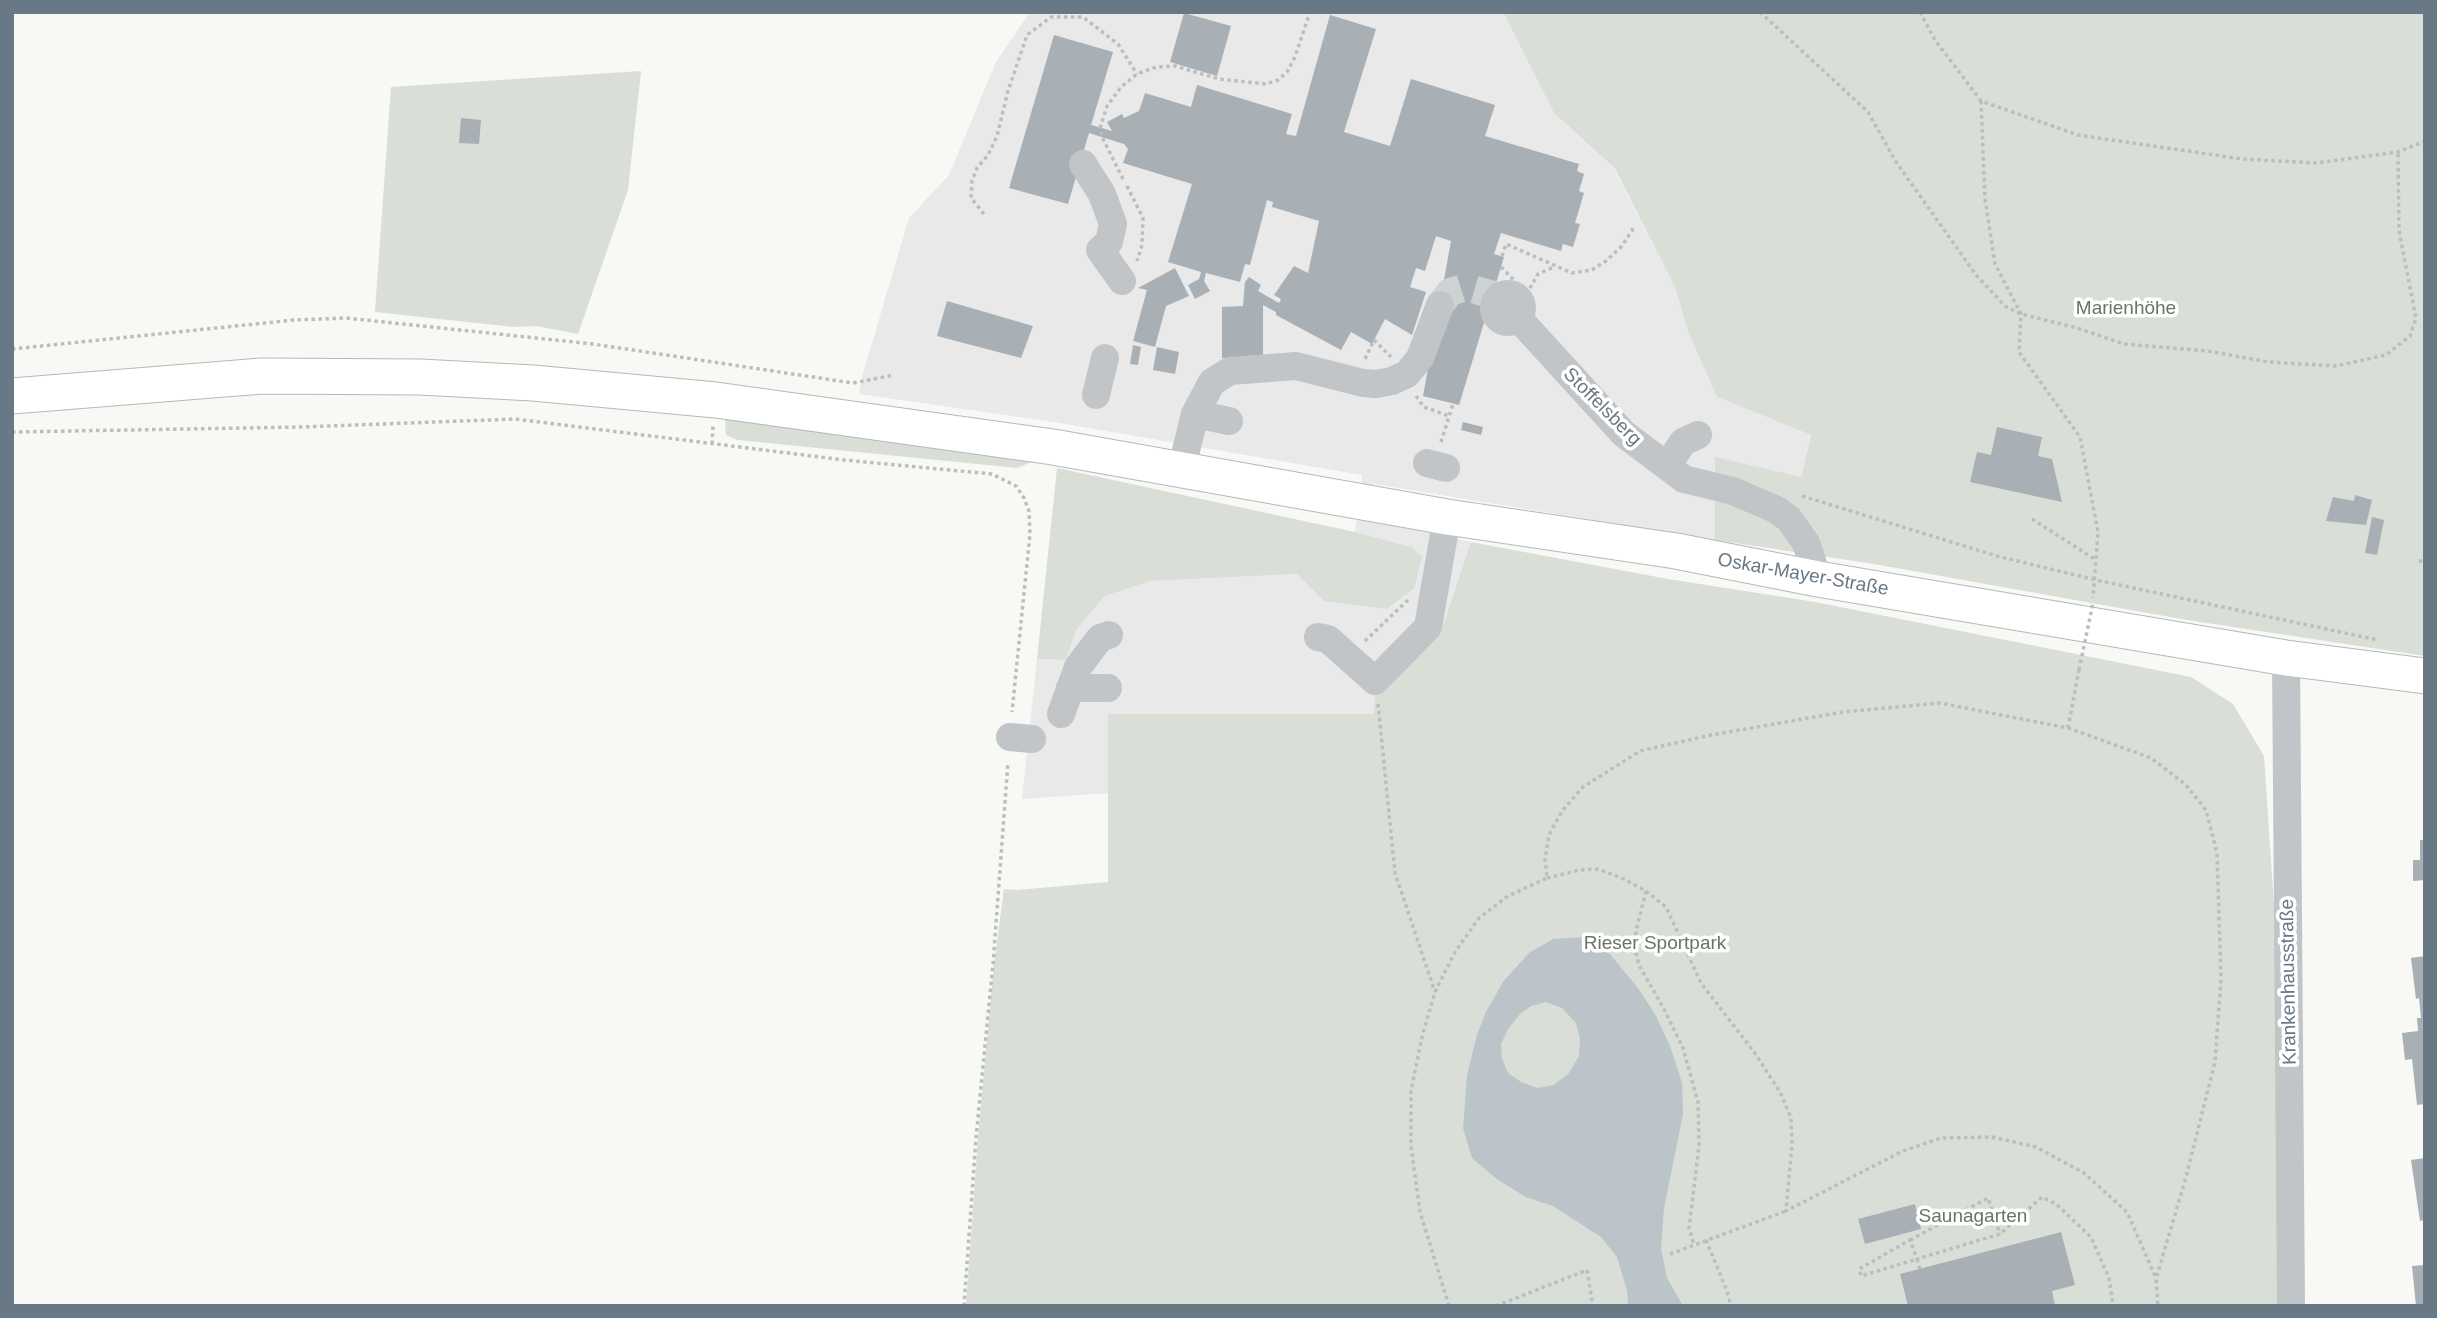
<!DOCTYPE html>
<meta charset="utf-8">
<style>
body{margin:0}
#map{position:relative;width:2437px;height:1318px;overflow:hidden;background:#f8f8f5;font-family:Arial,sans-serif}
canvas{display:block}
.frame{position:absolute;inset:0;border:14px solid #687884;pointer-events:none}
</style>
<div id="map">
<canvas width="2437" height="1318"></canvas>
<div class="frame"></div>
</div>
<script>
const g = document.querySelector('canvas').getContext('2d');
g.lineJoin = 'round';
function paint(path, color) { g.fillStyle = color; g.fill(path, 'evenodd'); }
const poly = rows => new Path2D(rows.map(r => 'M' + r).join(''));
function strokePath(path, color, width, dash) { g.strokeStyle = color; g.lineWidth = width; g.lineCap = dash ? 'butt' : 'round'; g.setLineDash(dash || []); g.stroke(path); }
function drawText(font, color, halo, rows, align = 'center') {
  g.font = font + ' Arial,sans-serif'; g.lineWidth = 7; g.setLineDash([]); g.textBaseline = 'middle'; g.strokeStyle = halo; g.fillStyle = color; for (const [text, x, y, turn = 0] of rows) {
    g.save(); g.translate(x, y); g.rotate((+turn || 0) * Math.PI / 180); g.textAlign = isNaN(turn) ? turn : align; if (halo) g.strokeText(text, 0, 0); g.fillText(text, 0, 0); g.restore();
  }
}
paint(poly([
 [1030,12,1503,12,1554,113,1614,169,1675,287,1688,332,1717,397,1811,435,1801,477,1716,495,1715,540,1374,484,1368,517,1471,542,1440,635,1376,686,1375,714,1108,714,1109,793,1022,799,1037,659,1066,660,1076,630,1105,596,1151,581,1297,574,1324,601,1412,547,1355,532,1362,475,1054,422,859,394,862,377,909,218,949,175,996,62]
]), '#e8e9e8');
paint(poly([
 [1503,12,2425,12,2425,656,2187,620,1874,564,1715,540,1715,457,1801,477,1811,435,1717,397,1688,332,1675,287,1615,169,1554,113],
 [641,71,628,190,578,334,536,326,514,327,375,312,391,87],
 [732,414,1039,459,1017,468,738,440,726,435,725,420],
 [1057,468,1355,532,1412,547,1422,557,1414,588,1387,609,1324,601,1297,574,1151,581,1105,596,1076,630,1066,660,1037,659],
 [1471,542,1668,579,1815,602,2191,677,2233,704,2264,756,2301,1306,966,1306,978,1138,994,964,1004,889,1017,890,1108,882,1108,714,1374,714,1376,686,1440,635]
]), '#d9ded6');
paint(poly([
 [1586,937,1603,946,1638,988,1655,1014,1670,1046,1682,1083,1683,1114,1664,1208,1661,1249,1667,1278,1683,1306,1628,1306,1627,1291,1617,1257,1601,1237,1553,1206,1526,1197,1498,1180,1472,1158,1463,1128,1467,1075,1477,1035,1486,1012,1503,982,1529,953,1553,939],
 [1546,1002,1562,1008,1576,1023,1580,1039,1579,1056,1569,1073,1554,1085,1538,1088,1521,1082,1508,1073,1502,1059,1501,1044,1508,1029,1520,1014,1531,1006]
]), '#bac4c9');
paint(poly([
 [1184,13,1231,26,1217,76,1170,62],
 [1330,15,1376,29,1344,132,1390,146,1411,79,1495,105,1485,136,1579,164,1577,171,1584,174,1579,191,1584,193,1575,223,1580,224,1573,247,1563,244,1561,251,1501,233,1494,254,1504,257,1459,405,1423,396,1451,241,1436,236,1425,271,1416,268,1410,287,1426,292,1412,335,1385,319,1372,344,1351,332,1341,350,1276,315,1276,312,1263,305,1263,359,1222,358,1222,307,1243,306,1245,282,1249,277,1261,285,1258,291,1279,303,1281,299,1274,295,1294,266,1308,273,1319,221,1272,207,1273,202,1267,200,1250,265,1245,264,1240,282,1206,273,1204,281,1210,291,1195,299,1188,285,1199,279,1201,272,1168,262,1192,184,1123,163,1128,149,1124,144,1089,133,1068,204,1009,188,1054,35,1113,52,1091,125,1112,131,1107,122,1122,114,1124,118,1139,111,1145,93,1191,107,1197,85,1292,114,1286,134,1296,136],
 [461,118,481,120,479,144,459,143],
 [1175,268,1189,296,1166,306,1155,347,1133,341,1147,290,1138,288],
 [947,301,1033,326,1021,358,937,336],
 [1133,345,1141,347,1138,365,1130,364],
 [1157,347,1179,352,1175,374,1153,370],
 [1463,422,1483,427,1481,435,1461,430],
 [1997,427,2042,437,2038,456,2052,459,2062,502,1970,482,1977,452,1991,455],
 [2355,495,2372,500,2366,525,2326,521,2333,497,2354,501],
 [2372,517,2384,520,2377,555,2365,553],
 [2420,840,2425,840,2425,880,2413,881,2413,860,2420,860],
 [2425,956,2425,1104,2417,1105,2412,1059,2405,1060,2402,1033,2418,1031,2417,1018,2421,1018,2419,998,2416,999,2411,958],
 [2425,1158,2425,1220,2420,1221,2411,1160],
 [1915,1204,1921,1229,1865,1244,1858,1219],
 [2061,1232,2075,1285,2052,1291,2055,1306,1908,1306,1900,1274],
 [2425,1265,2425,1306,2416,1306,2412,1266]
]), '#a8b0b5');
strokePath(poly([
 [1440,305,1450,292,1466,287,1493,295]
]), '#cdd2d3', 28, [28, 14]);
const major = poly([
 [12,396,262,376,420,377,533,383,716,400,1053,447,1447,517,1676,551,1818,579,2286,658,2425,676]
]);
strokePath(major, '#b4b9bc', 37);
strokePath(poly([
 [1760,12,1868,112,1896,162,1976,275,2005,306,2021,314,2077,328,2124,344,2208,351,2268,362,2336,366,2386,355,2410,336,2416,318,2399,231,2398,152],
 [1920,12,1935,40,1981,101,2078,135,2242,159,2316,163,2398,152,2425,141],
 [1981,101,1985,199,1995,264,2021,314,2019,352,2080,437,2098,532,2093,598],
 [1123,179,1102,137,1100,128,1107,106,1121,87,1137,74,1156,67,1175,66,1219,79,1266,84,1278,80,1287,72,1295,57,1310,12],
 [1127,186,1143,218,1142,245,1137,261],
 [984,214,971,198,972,181,977,168,988,155,997,136,1008,91,1027,35,1051,17,1083,17,1118,44,1137,74],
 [1502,256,1506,244,1572,273,1592,270,1606,261,1622,246,1634,227],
 [1501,267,1529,296],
 [1529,295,1529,290,1538,274,1554,267],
 [12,349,294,320,346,318,593,344,853,383,894,375],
 [1365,359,1374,340,1391,357],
 [1416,396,1424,407,1449,416],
 [12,432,302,427,515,419,844,460,992,474,1016,486,1024,498,1029,511,1030,534,1012,712],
 [1441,442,1453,404],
 [712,444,713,425],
 [1802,496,1997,556,2096,580,2378,640],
 [2032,519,2096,560],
 [2419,561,2425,561],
 [1365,641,1408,600],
 [1378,704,1395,873,1435,992],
 [2068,728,2079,670],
 [1547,878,1580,870,1598,869,1624,879,1646,891,1666,907,1701,983,1754,1052,1780,1092,1791,1118,1792,1145,1786,1211,1903,1151,1941,1138,1992,1137,2036,1147,2084,1173,2127,1212,2156,1278],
 [1646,891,1636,931,1635,949,1639,965,1665,1011,1683,1048,1698,1102,1699,1146,1689,1228,1694,1245],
 [1706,1240,1727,1291,1731,1306],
 [1910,1240,1988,1198,2000,1234],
 [1670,1254,1786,1211],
 [1920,1269,1917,1259,1861,1276,1859,1269,1910,1240,1917,1259,2000,1234,2042,1197,2056,1204,2091,1237,2109,1278,2113,1306],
 [964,1306,976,1138,993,964,1008,762],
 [1449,1306,1420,1212,1411,1146,1411,1091,1422,1037,1435,992,1455,952,1479,918,1508,896,1547,878,1545,859,1549,835,1562,811,1583,787,1640,751,1711,735,1843,712,1940,703,2068,728,2151,758,2185,784,2206,810,2217,853,2221,979,2215,1062,2186,1177,2156,1279,2158,1306],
 [1496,1306,1587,1270,1593,1306]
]), '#bbbec0', 3.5, [3.5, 3.5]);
strokePath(poly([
 [1083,164,1102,194,1113,224,1109,242,1100,250,1122,281],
 '1494 308a14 14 0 1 1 28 0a14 14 0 1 1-28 0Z',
 [1518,318,1624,434,1684,479,1733,491,1777,510,1789,519,1806,543,1818,579],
 [1096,395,1105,358],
 [1195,414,1229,421],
 [1427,463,1446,468],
 [1667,466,1683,442,1698,435],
 [1181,471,1195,414,1212,382,1230,371,1296,366,1363,383,1376,384,1392,381,1407,374,1420,358,1440,305],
 [1318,637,1328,639,1375,681,1428,627,1447,517],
 [2286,658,2291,1306],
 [1070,688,1108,688],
 [1061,714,1078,667,1100,638,1109,635],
 [1010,737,1032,739]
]), '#c1c5c8', 28);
strokePath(major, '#fff', 35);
strokePath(poly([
 [2079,670,2093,603]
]), '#bbbec0', 3.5, [3.5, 3.5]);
drawText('19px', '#667763', '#fff', [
 ["Marienhöhe",2126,309],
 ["Rieser Sportpark",1655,944],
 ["Saunagarten",1973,1217]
]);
drawText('19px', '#687884', '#fff', [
 ["Stoffelsberg",1602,407,45],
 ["Oskar-Mayer-Straße",1803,575,10],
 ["Krankenhausstraße",2289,982,-91]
]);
</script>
